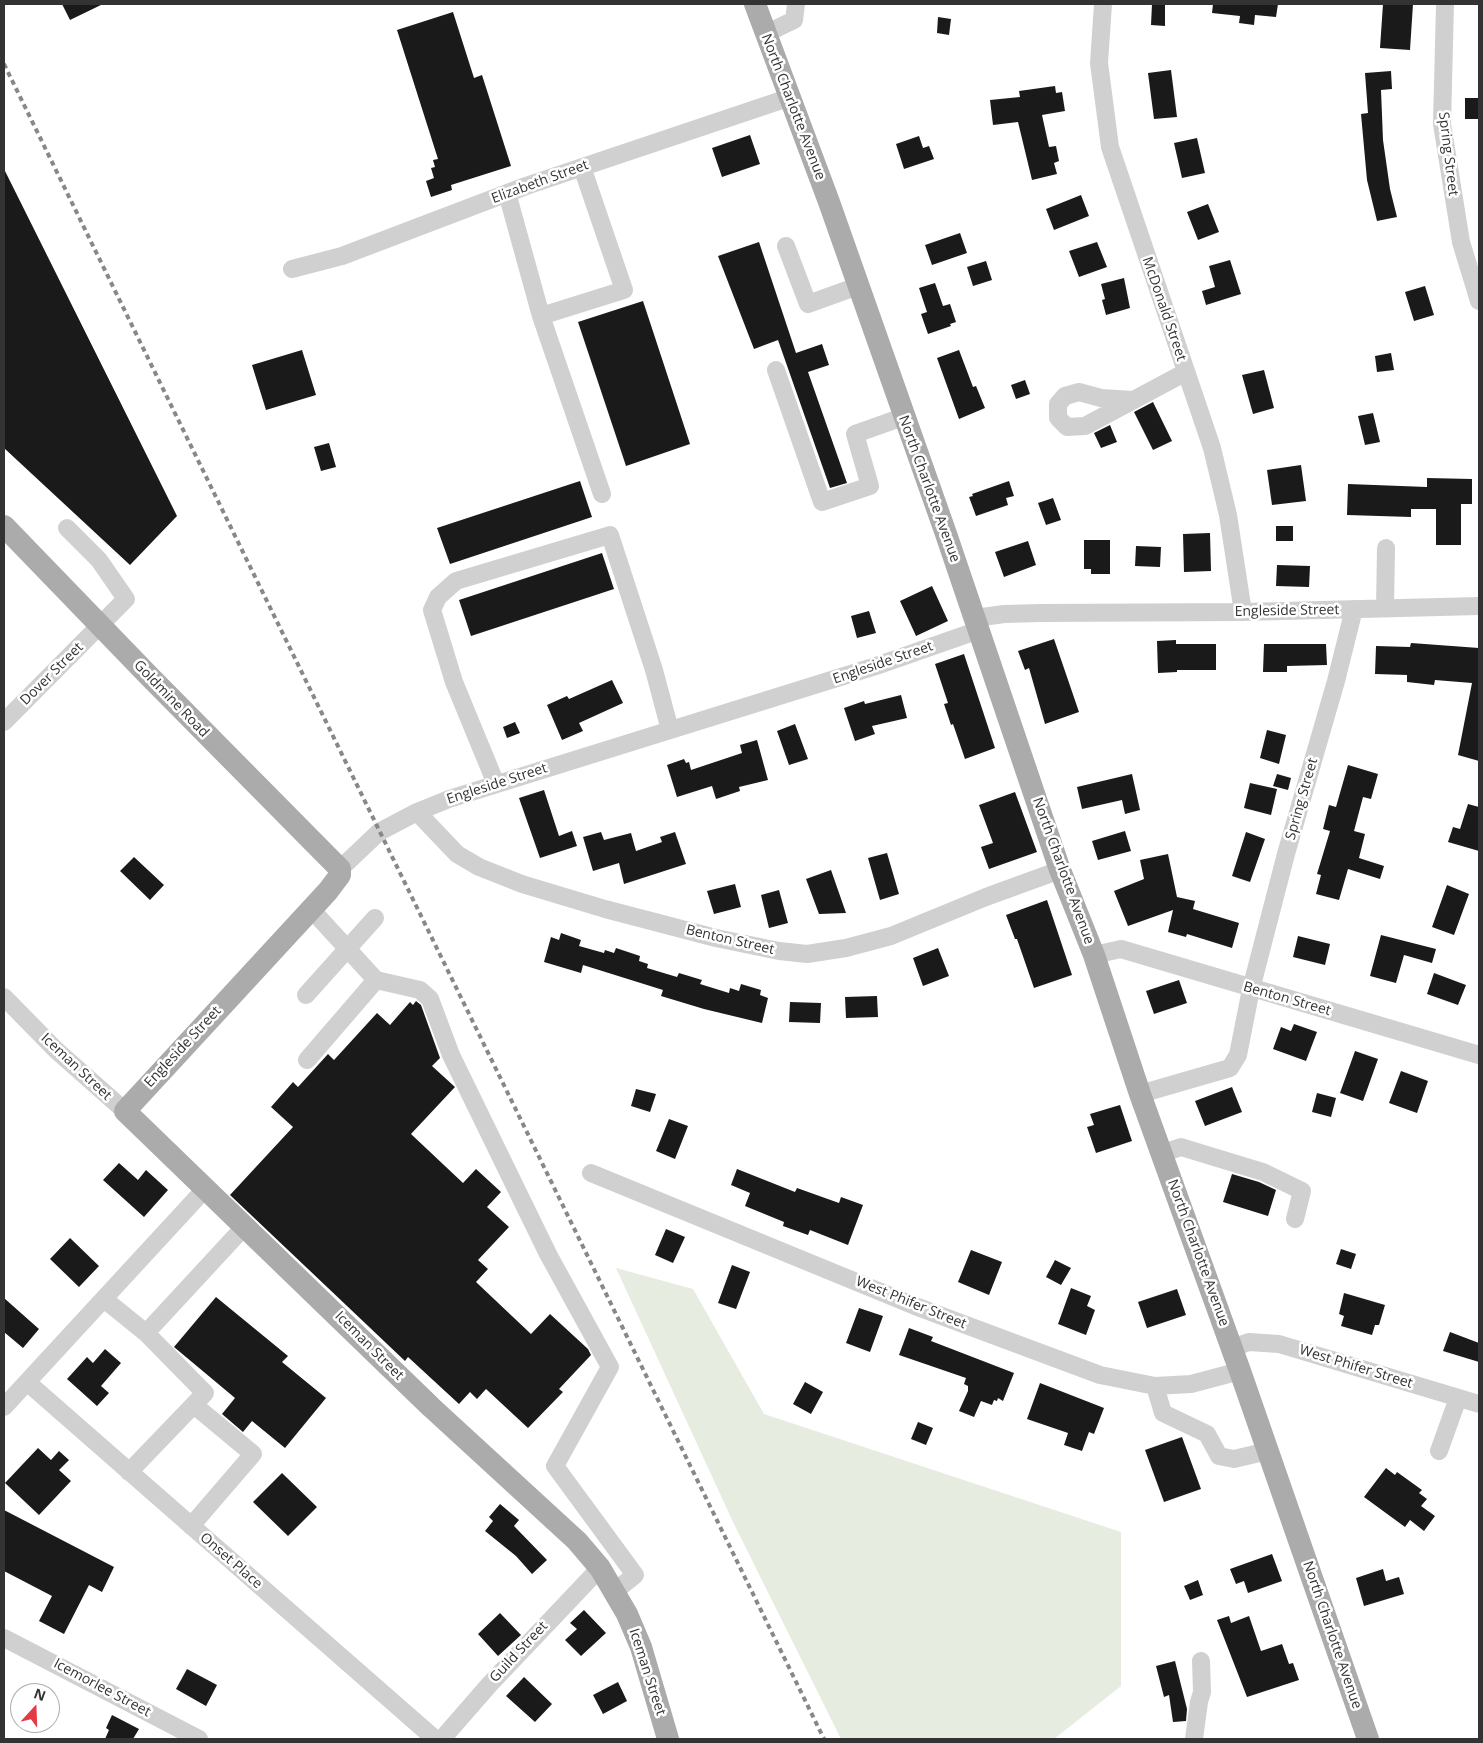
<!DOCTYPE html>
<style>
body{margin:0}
#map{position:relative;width:1483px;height:1743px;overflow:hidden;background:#fff;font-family:"Open Sans",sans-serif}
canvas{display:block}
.frame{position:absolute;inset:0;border:5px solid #333;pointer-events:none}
.north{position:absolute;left:10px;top:1683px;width:50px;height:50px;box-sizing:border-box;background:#fff;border:1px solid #adadad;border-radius:50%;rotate:20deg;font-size:14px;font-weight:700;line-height:20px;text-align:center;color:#333}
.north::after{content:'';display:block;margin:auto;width:18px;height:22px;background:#e63946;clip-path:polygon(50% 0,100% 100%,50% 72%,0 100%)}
</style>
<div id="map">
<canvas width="1483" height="1743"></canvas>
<div class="frame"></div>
<div class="north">N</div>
</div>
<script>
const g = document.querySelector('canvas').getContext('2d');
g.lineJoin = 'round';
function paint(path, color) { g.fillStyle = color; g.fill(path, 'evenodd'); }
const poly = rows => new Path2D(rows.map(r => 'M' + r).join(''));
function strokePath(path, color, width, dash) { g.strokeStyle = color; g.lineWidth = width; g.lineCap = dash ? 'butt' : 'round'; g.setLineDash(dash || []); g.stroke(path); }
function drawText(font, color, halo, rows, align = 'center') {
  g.font = font + ' "Open Sans",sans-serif'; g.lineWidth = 5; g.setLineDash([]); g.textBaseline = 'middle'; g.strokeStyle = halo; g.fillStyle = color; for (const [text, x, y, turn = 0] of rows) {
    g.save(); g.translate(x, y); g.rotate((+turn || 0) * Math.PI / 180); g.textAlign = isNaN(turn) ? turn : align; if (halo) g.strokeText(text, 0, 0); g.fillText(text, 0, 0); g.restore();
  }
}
paint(poly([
 [616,1268,693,1289,764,1414,1121,1532,1121,1686,1054,1739,841,1739,733,1522]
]), '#e6ecdf');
paint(poly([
 [62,4,103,4,70,20],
 [1152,4,1165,4,1165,26,1151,25],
 [1213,4,1278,4,1276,17,1255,15,1254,25,1239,23,1240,16,1212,13],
 [1383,4,1413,4,1410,50,1380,48],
 [453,12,474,78,482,75,511,166,451,185,452,190,431,197,426,181,434,178,431,168,435,167,433,160,438,159,397,30],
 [938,17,951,19,949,35,937,33],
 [1171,70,1177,117,1154,119,1148,73],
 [1391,71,1392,89,1381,90,1383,140,1390,189,1397,217,1377,221,1367,180,1361,114,1368,113,1365,73],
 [1055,86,1056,93,1062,92,1065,111,1042,115,1049,147,1056,146,1059,161,1054,163,1057,174,1032,180,1018,122,993,125,990,100,1020,97,1019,91],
 [1465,98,1479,98,1479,119,1465,119],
 [750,135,760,164,722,177,712,148],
 [919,136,923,148,929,146,934,159,904,169,896,144],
 [1197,138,1205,173,1182,178,1174,143],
 [4,169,177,516,130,565,4,448],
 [1081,195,1089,216,1054,230,1046,209],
 [1208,204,1219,232,1198,240,1187,212],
 [960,233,967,253,932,265,925,245],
 [759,242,796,353,822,344,829,365,808,372,847,483,830,488,778,340,754,349,718,256],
 [1097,242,1107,267,1079,277,1069,251],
 [1230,260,1241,294,1206,305,1202,291,1215,287,1209,266],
 [986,261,992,280,973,286,967,267],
 [1124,278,1130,308,1106,315,1102,300,1105,299,1101,284],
 [935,283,943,306,950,304,956,322,950,324,951,326,928,334,921,314,927,312,919,288],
 [1425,286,1434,315,1414,321,1405,292],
 [643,301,690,444,626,466,578,322],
 [302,350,316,395,266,410,252,365],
 [959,350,973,387,976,386,985,408,959,419,937,358],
 [1391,353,1394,370,1377,372,1375,356],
 [1264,370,1274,408,1253,414,1242,375],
 [1025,380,1030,394,1016,399,1011,385],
 [1153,402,1172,441,1153,450,1134,412],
 [1373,413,1380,442,1365,445,1358,416],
 [1110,425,1117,442,1101,448,1094,433],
 [329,443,336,467,321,471,314,447],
 [1301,465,1306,501,1272,505,1267,470],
 [1427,478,1472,479,1472,504,1461,504,1461,545,1436,545,1436,509,1411,509,1411,517,1347,515,1348,484,1427,487],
 [580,481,592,517,450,564,437,528],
 [1009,481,1014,496,1006,498,1008,505,976,516,969,497,973,496,972,494],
 [1053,498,1061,520,1046,525,1038,503],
 [1276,526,1293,526,1293,541,1276,541],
 [1210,533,1211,571,1184,572,1183,534],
 [1084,540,1110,540,1110,574,1091,574,1091,569,1084,569],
 [1028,541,1036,565,1004,577,995,552],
 [1136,546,1161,547,1160,567,1135,566],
 [602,553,614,589,471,636,459,600],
 [1277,565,1310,566,1309,587,1276,586],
 [932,586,948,621,916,636,900,601],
 [869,611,876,633,857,638,851,616],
 [1054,639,1079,712,1045,724,1029,668,1025,670,1018,651],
 [1176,640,1176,644,1216,644,1216,670,1177,670,1177,672,1158,673,1157,641],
 [1411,643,1479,648,1479,761,1458,755,1472,683,1435,680,1434,685,1407,682,1407,675,1375,674,1376,646,1410,647],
 [1264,644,1326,644,1327,665,1287,666,1287,672,1263,672],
 [964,654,995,748,965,759,953,724,951,725,944,704,948,703,935,664],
 [612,680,623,703,579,723,583,731,562,740,547,705,567,696,569,699],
 [901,695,907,718,872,726,875,734,855,741,844,708,864,701,865,704],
 [515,722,520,733,507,738,503,727],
 [795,724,808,759,789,765,777,731],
 [1267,730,1286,735,1279,764,1260,758],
 [757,740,768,780,739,787,740,791,716,799,712,786,677,797,667,765,684,759,686,763,689,762,691,770,742,753,740,745],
 [1348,765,1378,774,1371,799,1363,797,1354,831,1365,834,1359,858,1384,866,1380,879,1348,869,1339,900,1316,894,1321,875,1317,874,1330,831,1323,829,1329,805,1336,807],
 [1132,774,1140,810,1125,814,1122,800,1082,809,1077,787],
 [1277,774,1291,778,1288,790,1273,786],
 [1250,783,1277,789,1271,815,1244,808],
 [544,790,559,836,572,831,577,846,540,858,519,798],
 [1015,792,1037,852,989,869,981,847,993,843,979,805],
 [1468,804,1479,807,1479,851,1448,842,1453,827,1460,829],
 [1125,831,1131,851,1098,860,1092,841],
 [601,832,604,840,631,833,636,851,662,842,660,837,675,832,686,864,624,884,619,863,593,871,583,837],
 [1246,832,1265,839,1250,882,1232,876],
 [887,853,899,894,880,900,868,858],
 [1168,854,1177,897,1195,901,1193,909,1239,923,1232,948,1187,934,1186,937,1168,932,1173,910,1128,926,1114,891,1144,879,1140,860],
 [134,857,164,885,150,900,120,871],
 [831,870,846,913,819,914,806,879],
 [735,884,741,907,714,914,707,891],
 [1447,885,1469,894,1454,935,1432,927],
 [779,890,788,923,769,928,761,895],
 [1047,900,1072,975,1034,988,1017,939,1015,939,1006,915],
 [561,933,581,940,579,946,604,953,605,950,614,953,616,948,640,956,639,961,648,964,647,968,677,977,679,973,702,980,700,984,729,993,730,988,739,991,741,984,761,990,760,995,768,998,762,1023,704,1009,661,996,663,990,583,965,581,973,544,962,551,937,559,940],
 [1381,935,1436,949,1432,963,1404,955,1396,983,1370,976],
 [1298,936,1330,944,1325,965,1293,957],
 [938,948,949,976,923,986,913,958],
 [1434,973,1466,985,1458,1005,1427,994],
 [1179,980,1187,1003,1154,1014,1146,991],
 [877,996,878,1017,846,1018,845,997],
 [416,1001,421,1005,440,1058,432,1066,455,1087,411,1134,463,1183,476,1169,501,1192,487,1207,509,1227,478,1260,488,1269,476,1282,531,1334,550,1314,588,1349,591,1355,559,1389,563,1392,528,1428,486,1389,477,1399,470,1392,459,1404,408,1357,405,1361,230,1195,293,1127,271,1107,293,1082,298,1087,328,1054,334,1060,377,1013,390,1025,410,1002,413,1005],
 [790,1002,821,1003,820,1023,789,1022],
 [1294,1024,1317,1032,1306,1061,1273,1049,1281,1027,1291,1031],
 [1355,1051,1378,1059,1363,1101,1340,1093],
 [1401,1071,1428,1081,1417,1113,1389,1103],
 [1232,1087,1242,1112,1205,1126,1195,1101],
 [636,1089,656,1094,650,1112,631,1106],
 [1317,1093,1336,1098,1331,1117,1312,1112],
 [1120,1105,1132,1141,1096,1153,1087,1127,1094,1125,1090,1114],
 [669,1119,688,1126,675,1159,656,1151],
 [119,1163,138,1180,146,1170,168,1190,144,1217,103,1180],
 [737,1169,795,1192,797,1188,839,1203,841,1197,863,1205,848,1245,810,1230,808,1235,783,1226,784,1222,745,1206,750,1193,731,1185],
 [1232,1174,1259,1182,1276,1190,1268,1216,1223,1202],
 [666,1229,685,1237,673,1263,655,1255],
 [70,1238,99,1266,79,1287,50,1259],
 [1341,1249,1356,1254,1351,1269,1336,1264],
 [971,1250,1002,1262,989,1295,958,1282],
 [1055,1260,1071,1268,1061,1285,1046,1277],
 [732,1265,750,1272,736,1309,718,1303],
 [1071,1288,1091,1296,1087,1306,1095,1310,1086,1335,1058,1324],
 [1177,1289,1186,1315,1147,1328,1138,1302],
 [1344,1293,1385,1305,1379,1325,1375,1325,1372,1335,1341,1326,1344,1316,1339,1314],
 [216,1297,288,1356,282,1362,326,1398,285,1448,252,1421,243,1432,222,1414,235,1398,174,1347],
 [4,1298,39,1329,23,1348,4,1332],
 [859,1308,883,1316,870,1352,846,1343],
 [909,1328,933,1337,931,1341,1014,1373,1003,1401,998,1398,997,1401,994,1400,992,1405,981,1401,974,1417,959,1411,968,1391,968,1386,964,1384,966,1378,899,1355],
 [1450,1332,1479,1343,1479,1362,1443,1351],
 [105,1349,121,1363,101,1386,109,1393,97,1406,67,1379,87,1357,93,1363],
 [805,1382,823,1392,811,1414,793,1404],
 [1040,1383,1104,1408,1094,1434,1089,1432,1082,1451,1064,1445,1068,1433,1027,1419],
 [918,1422,933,1428,926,1445,911,1439],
 [1182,1437,1201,1489,1164,1502,1145,1450],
 [38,1448,51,1460,59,1451,69,1460,59,1470,71,1481,39,1515,5,1483],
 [1386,1468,1395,1475,1397,1472,1422,1490,1419,1493,1427,1499,1421,1506,1435,1516,1424,1531,1410,1520,1405,1527,1364,1497],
 [282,1473,317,1507,288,1536,253,1502],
 [500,1504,519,1520,514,1526,547,1560,532,1574,516,1556,485,1531,493,1521,489,1517],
 [4,1510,114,1567,102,1592,89,1585,64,1634,39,1621,52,1596,4,1571],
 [1272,1554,1282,1581,1248,1593,1244,1581,1236,1584,1230,1569],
 [1383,1569,1386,1581,1399,1577,1404,1594,1364,1606,1356,1578],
 [1198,1580,1203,1595,1190,1600,1184,1586],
 [584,1610,606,1633,581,1656,565,1640,577,1629,570,1623],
 [500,1613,521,1635,498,1656,478,1634],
 [1229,1616,1231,1623,1249,1616,1261,1651,1282,1644,1289,1664,1293,1663,1299,1680,1247,1697,1217,1620],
 [1175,1661,1187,1709,1186,1721,1173,1722,1169,1695,1164,1697,1156,1666],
 [187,1669,217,1685,206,1706,176,1689],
 [524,1677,552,1704,535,1722,506,1696],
 [618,1682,627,1701,603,1714,593,1695],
 [112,1715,139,1729,133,1739,105,1739,109,1730,106,1728]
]), '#1a1a1a');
strokePath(poly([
 [1103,4,1099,63,1110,147,1212,448,1228,515,1243,612],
 [1445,4,1442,124,1461,242,1479,301],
 [765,34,794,20,796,4],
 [507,193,541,316,624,290,582,167],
 [786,246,808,304,858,286],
 [292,269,342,256,526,186,788,98],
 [541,316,602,494],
 [776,370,822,502,870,486,855,434,903,417],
 [1133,400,1101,398,1079,392,1065,396,1058,404,1058,418,1067,427,1085,426,1186,372],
 [1385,608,1386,548],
 [975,618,1004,614,1041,613,1243,612,1479,606],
 [4,722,126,599,99,560,67,528],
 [496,784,454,682,432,610,438,597,456,581,610,535,654,670,670,730],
 [417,812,457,854,479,867,522,884,605,909,716,938,779,951,807,954,846,948,891,936,986,897,1060,870],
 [340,869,379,832,417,812,449,799,876,666,979,630],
 [311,909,376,980,420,990,430,999,451,1055,548,1254,610,1367,555,1466,635,1575,614,1592],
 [1094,955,1121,949,1479,1055],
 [306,995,375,918],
 [4,997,56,1050,125,1111],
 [307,1060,376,980],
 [1140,1094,1230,1068,1238,1055,1251,989,1286,854,1336,681,1354,609],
 [1163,1153,1181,1147,1263,1172,1302,1191,1295,1219],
 [591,1173,915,1306,1100,1375,1155,1386,1191,1384,1240,1371],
 [104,1299,146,1333,245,1226],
 [1232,1348,1249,1342,1279,1344,1479,1404],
 [27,1382,435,1739],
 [1155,1386,1163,1413,1207,1434,1219,1456,1234,1459,1268,1451],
 [4,1407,205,1189],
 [1439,1451,1458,1398],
 [129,1472,205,1393,146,1333],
 [191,1526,253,1454,194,1405],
 [4,1638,199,1739],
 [442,1739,489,1685,600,1568],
 [1194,1739,1199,1702,1202,1692,1201,1661]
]), '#d0d0d0', 18);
strokePath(poly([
 [755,4,829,202,945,531,1060,870,1094,955,1140,1094,1240,1371,1368,1739],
 [4,526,151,678,340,869,340,875,328,891,125,1111,431,1407,577,1541,600,1568,627,1614,641,1647,668,1739]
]), '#ababab', 22);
strokePath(poly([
 [4,64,824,1739]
]), '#888', 4, [5, 4]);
drawText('14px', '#333', '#fff', [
 ["North Charlotte Avenue",793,107,69],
 ["Spring Street",1448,154,83],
 ["Elizabeth Street",540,182,-20],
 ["McDonald Street",1164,309,71],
 ["North Charlotte Avenue",929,489,70],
 ["Engleside Street",1287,611,-1],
 ["Engleside Street",883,663,-19],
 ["Dover Street",52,674,-45],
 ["Goldmine Road",171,699,46],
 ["Engleside Street",497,784,-18],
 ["Spring Street",1302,799,-74],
 ["North Charlotte Avenue",1063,871,70],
 ["Benton Street",730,940,13],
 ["Benton Street",1287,999,16],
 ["Engleside Street",183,1047,-47],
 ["Iceman Street",76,1067,43],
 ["North Charlotte Avenue",1198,1253,70],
 ["West Phifer Street",911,1303,22],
 ["Iceman Street",369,1346,45],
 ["West Phifer Street",1356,1367,17],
 ["Onset Place",231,1561,41],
 ["North Charlotte Avenue",1332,1635,71],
 ["Guild Street",519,1652,-47],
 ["Iceman Street",647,1672,72],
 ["Icemorlee Street",102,1688,28]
]);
</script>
